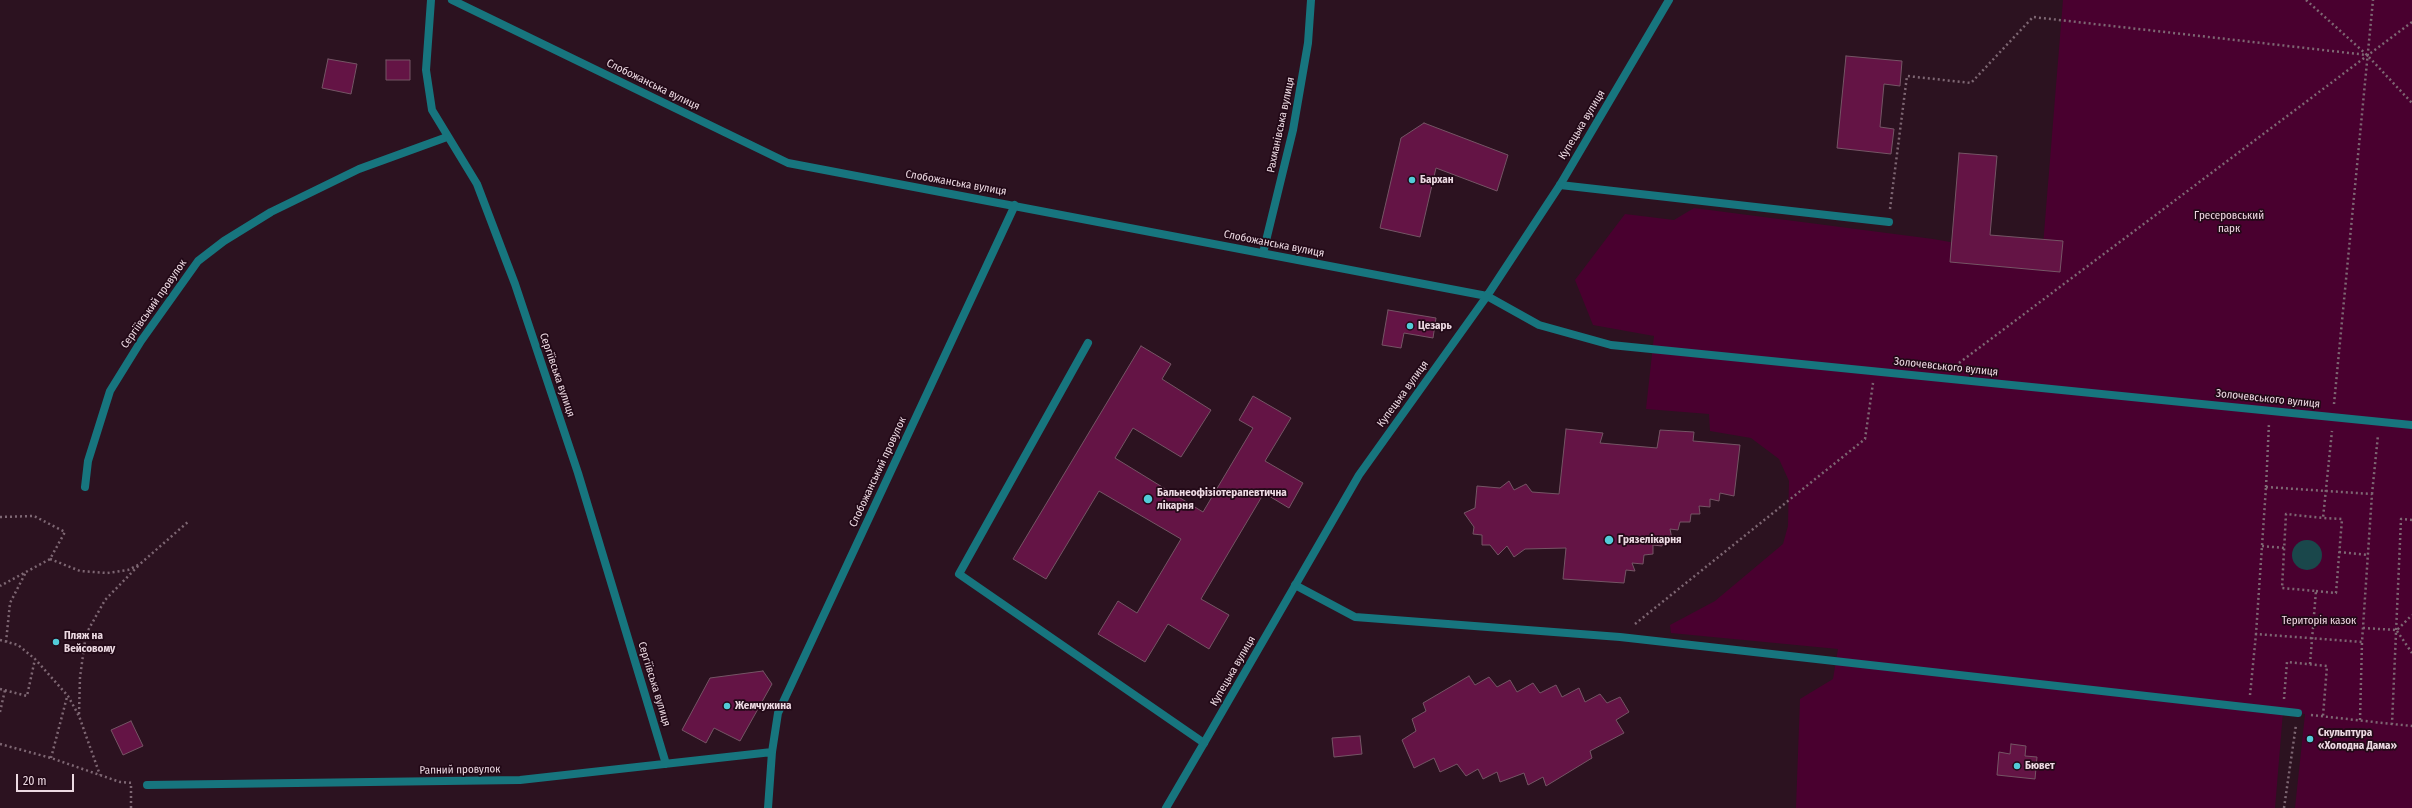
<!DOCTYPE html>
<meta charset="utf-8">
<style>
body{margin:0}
#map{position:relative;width:2412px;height:808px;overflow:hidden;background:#2c1220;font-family:"Fira Sans Condensed",sans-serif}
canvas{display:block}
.scale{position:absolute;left:16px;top:774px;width:58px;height:18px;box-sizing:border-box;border:2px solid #ecd9e2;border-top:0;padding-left:5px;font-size:12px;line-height:14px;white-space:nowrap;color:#ecd9e2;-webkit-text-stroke:3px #220917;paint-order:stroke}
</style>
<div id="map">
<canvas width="2412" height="808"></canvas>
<div class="scale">20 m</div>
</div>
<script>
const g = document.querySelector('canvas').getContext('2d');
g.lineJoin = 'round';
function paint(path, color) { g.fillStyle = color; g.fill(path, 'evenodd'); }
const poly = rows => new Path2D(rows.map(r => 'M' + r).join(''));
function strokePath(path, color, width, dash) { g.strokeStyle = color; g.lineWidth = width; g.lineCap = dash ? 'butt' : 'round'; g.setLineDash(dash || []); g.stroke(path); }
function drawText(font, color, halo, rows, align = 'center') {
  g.font = font + ' "Fira Sans Condensed",sans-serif'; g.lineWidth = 3.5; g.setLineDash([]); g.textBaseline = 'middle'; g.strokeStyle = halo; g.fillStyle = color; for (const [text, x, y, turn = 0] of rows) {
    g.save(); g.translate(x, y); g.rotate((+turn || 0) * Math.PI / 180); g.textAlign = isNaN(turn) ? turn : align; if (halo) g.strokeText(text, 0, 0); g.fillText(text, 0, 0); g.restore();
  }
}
paint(poly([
 [2063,0,2412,0,2412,808,2295,808,2305,714,2283,712,2275,808,1796,808,1800,699,1833,679,1838,649,1671,633,1670,625,1715,601,1783,544,1788,526,1789,481,1779,459,1751,438,1710,431,1709,414,1646,409,1654,336,1593,325,1575,280,1625,214,1674,220,1694,208,1933,239,2042,258]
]), '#49002f');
paint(poly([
 '2292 555a15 15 0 1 1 30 0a15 15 0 1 1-30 0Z'
]), '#1a474b');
const building = poly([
 [1846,56,1902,61,1900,86,1884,84,1880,127,1894,129,1891,154,1837,148,1846,56],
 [328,59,357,64,351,94,322,88,328,59],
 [386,60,410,60,410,80,386,80,386,60],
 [1424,123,1508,155,1497,191,1436,168,1420,237,1380,228,1401,138,1424,123],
 [1959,153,1997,156,1990,235,2063,241,2060,272,1950,262,1959,153],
 [1388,310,1436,318,1433,338,1404,333,1401,348,1382,345,1388,310],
 [1141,346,1171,364,1162,379,1211,410,1181,457,1133,428,1115,458,1203,512,1253,428,1239,420,1253,396,1291,418,1265,461,1303,483,1289,508,1264,493,1201,599,1229,615,1209,649,1168,624,1145,662,1098,634,1118,601,1137,613,1181,539,1099,491,1046,579,1013,559,1141,346],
 [1566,429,1603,433,1600,443,1657,448,1660,430,1694,432,1693,441,1740,445,1734,496,1720,493,1719,501,1710,499,1710,507,1699,506,1700,514,1691,514,1690,522,1680,522,1678,530,1670,529,1672,539,1663,537,1662,546,1653,545,1653,554,1644,555,1643,564,1632,563,1635,571,1626,570,1624,583,1563,579,1566,548,1525,549,1514,557,1507,546,1498,555,1490,545,1482,545,1482,535,1473,534,1474,527,1464,513,1475,508,1477,486,1500,488,1509,481,1514,490,1526,484,1532,492,1559,494,1566,429],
 [763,671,772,684,740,741,714,728,706,743,682,730,710,678,763,671],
 [1469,676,1475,685,1489,677,1497,687,1510,680,1517,692,1533,683,1540,693,1556,685,1562,697,1579,688,1585,702,1600,694,1607,703,1620,697,1629,712,1616,720,1624,733,1590,751,1592,758,1546,786,1543,777,1528,785,1524,773,1500,782,1497,772,1483,779,1478,769,1466,776,1457,764,1440,772,1434,758,1414,768,1402,740,1416,731,1412,719,1426,711,1423,703,1469,676],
 [131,721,143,746,123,755,111,730,131,721],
 [1360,736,1362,754,1334,757,1332,738,1360,736],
 [2011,744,2026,746,2025,756,2037,757,2035,779,1997,775,1999,752,2010,754,2011,744]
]);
paint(building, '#641445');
strokePath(building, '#755565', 1);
strokePath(poly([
 [2306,0,2367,55,2412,103],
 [1890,209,1907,76,1971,83,2033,17,2367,55],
 [1955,366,2412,22],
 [2334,404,2373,0],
 [2266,487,2372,494,2362,642,2256,634,2266,487],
 [2266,487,2269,423],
 [2372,494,2378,435],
 [0,517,34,516,65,532,50,559,0,586],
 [2412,520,2401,519,2392,724,2412,726],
 [2262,546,2284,548],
 [2339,552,2368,555],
 [50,559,80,571,107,573,128,570,140,564,189,521],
 [2316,591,2336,593,2342,519,2323,518],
 [1635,624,1865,439,1873,383],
 [2363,628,2397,630,2412,615],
 [2397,631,2412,653],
 [0,640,18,645,35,659,68,696,79,716,100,775],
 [6,642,10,603,26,572],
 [2310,664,2316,591,2282,588,2286,514,2323,518,2332,431],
 [0,689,27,696,35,659],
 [2250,695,2256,634],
 [2284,699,2287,662,2327,666,2323,716],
 [0,712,5,690],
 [79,714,80,677,86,634,105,600,140,564],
 [2311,715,2392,724],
 [2360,720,2362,642],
 [0,744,51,758,120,782,133,783],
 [51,758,67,697],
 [131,808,131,783],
 [2284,808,2296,725]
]), '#7e6773', 2.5, [2, 3]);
strokePath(poly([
 [1560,185,1889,222],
 [1088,343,959,574,1204,743]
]), '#17757e', 8);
strokePath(poly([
 [1487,296,1539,325,1611,345,2412,425],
 [1295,585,1355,617,1620,637,2298,713],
 [1166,808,1204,743]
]), '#17757e', 8);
strokePath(poly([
 [431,0,426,70,432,110,477,184,515,284,578,473,666,764],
 [452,0,788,163,1487,296],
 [1263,253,1293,130,1308,43,1311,0],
 [85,487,88,461,110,391,141,341,198,261,224,241,271,212,359,169,447,137],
 [1204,743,1359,475,1487,296,1560,185,1669,0],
 [147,785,520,780,772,752],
 [768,808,772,752,778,713,1015,205]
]), '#17757e', 8);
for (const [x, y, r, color] of [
 [1412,180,4,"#52cbd8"],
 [1410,326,4,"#52cbd8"],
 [1148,499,5,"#52cbd8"],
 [1609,540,5,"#52cbd8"],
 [56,642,4,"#52cbd8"],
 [727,706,4,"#52cbd8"],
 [2310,739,4,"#52cbd8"],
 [2017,766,4,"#52cbd8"]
]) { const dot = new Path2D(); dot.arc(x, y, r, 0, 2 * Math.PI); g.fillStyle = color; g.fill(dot); strokePath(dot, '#220917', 1.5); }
drawText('11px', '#ecd9e2', '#220917', [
 ["Слобожанська вулиця",653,85,26],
 ["Рахманівська вулиця",1281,125,-78],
 ["Купецька вулиця",1582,125,-59],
 ["Слобожанська вулиця",956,183,10],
 ["Слобожанська вулиця",1274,244,11],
 ["Сергіївський провулок",154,304,-55],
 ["Золочевського вулиця",1946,367,6],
 ["Сергіївська вулиця",557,375,71],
 ["Купецька вулиця",1403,394,-54],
 ["Золочевського вулиця",2268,399,6],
 ["Слобожанський провулок",878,472,-65],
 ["Купецька вулиця",1233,671,-60],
 ["Сергіївська вулиця",654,684,73],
 ["Рапний провулок",460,770,-1]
]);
drawText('bold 11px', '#ecd9e2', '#220917', [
 ["Бархан",1420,180],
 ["Цезарь",1418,326],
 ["Бальнеофізіотерапевтична",1157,493],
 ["лікарня",1157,506],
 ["Грязелікарня",1618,540],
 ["Пляж на",64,636],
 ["Вейсовому",64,649],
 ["Жемчужина",735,706],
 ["Скульптура",2318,733],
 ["«Холодна Дама»",2318,746],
 ["Бювет",2025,766]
], 'left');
drawText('11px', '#f2dae5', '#220917', [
 ["Гресеровський",2229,216],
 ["парк",2229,229],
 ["Територія казок",2319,621]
]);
</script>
